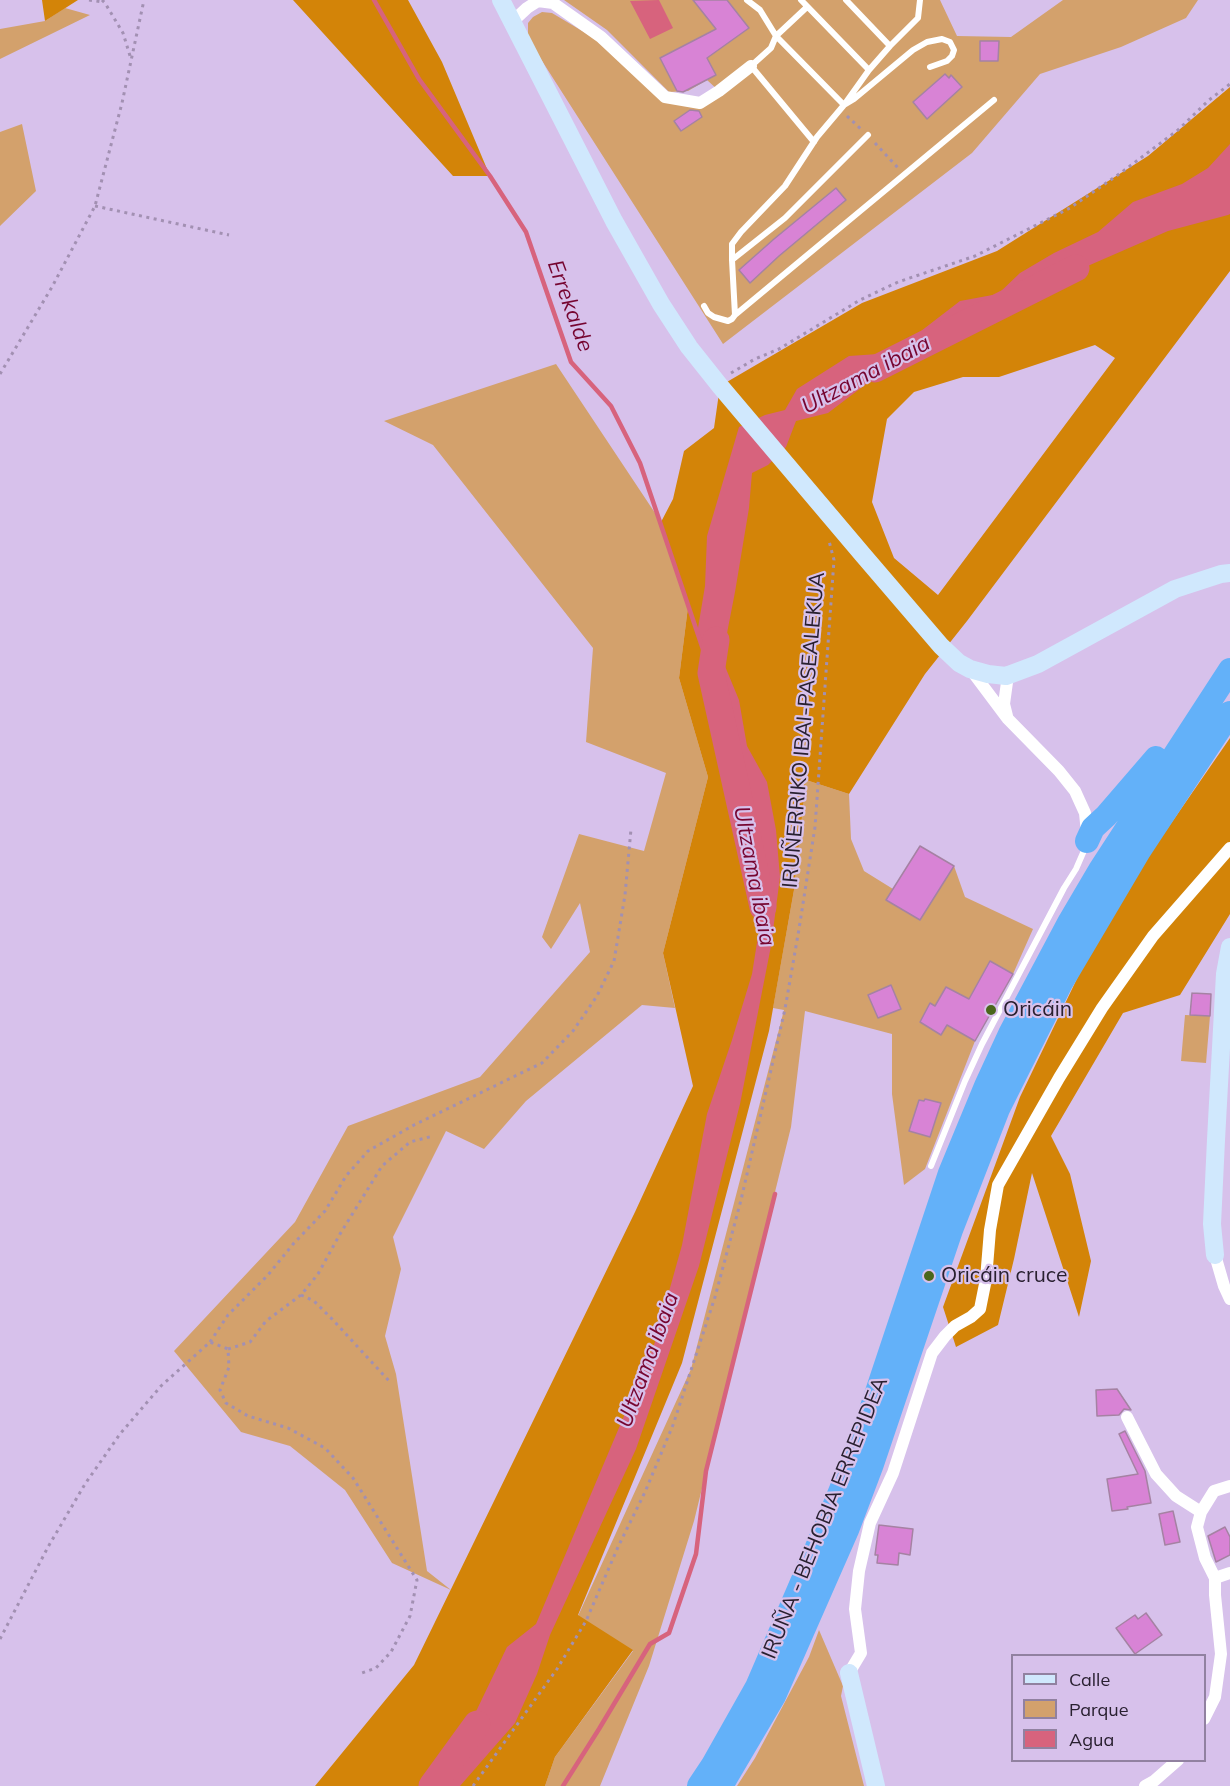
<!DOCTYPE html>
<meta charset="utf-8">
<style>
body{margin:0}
#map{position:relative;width:1230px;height:1786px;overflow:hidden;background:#d7c1eb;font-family:Mulish,sans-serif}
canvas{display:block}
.legend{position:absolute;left:1011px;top:1654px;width:195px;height:108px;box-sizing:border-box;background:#d7c1eb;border:2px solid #9181a0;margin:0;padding:8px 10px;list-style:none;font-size:18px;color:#292030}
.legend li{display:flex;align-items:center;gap:12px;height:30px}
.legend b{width:30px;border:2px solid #9181a0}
</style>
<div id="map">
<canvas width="1230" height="1786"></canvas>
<ul class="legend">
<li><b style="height:8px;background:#d0e8fd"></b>Calle</li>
<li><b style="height:16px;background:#d3a16c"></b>Parque</li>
<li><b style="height:16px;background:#d7637d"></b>Agua</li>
</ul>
</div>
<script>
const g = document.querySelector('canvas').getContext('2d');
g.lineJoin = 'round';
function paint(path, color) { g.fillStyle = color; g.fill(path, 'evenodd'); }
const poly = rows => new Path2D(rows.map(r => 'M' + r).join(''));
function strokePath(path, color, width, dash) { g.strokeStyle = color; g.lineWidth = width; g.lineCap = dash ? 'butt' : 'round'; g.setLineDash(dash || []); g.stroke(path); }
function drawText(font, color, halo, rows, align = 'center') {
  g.font = font + ' Mulish,sans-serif'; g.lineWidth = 4.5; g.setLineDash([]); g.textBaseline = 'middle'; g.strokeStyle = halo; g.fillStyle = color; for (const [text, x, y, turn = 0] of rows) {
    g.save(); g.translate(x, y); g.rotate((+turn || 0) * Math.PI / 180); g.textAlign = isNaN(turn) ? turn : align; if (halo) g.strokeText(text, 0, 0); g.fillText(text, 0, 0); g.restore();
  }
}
paint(poly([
 [564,0,940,0,957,36,1011,37,1063,0,1198,0,1186,18,1121,47,1040,74,972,153,723,344,528,39,528,23,533,17,542,12,552,13,594,38,661,100,702,108,719,91,707,80,688,91,669,92,607,30],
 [65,8,90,15,0,59,0,29,45,21],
 [22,124,36,191,0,226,0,132],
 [556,364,661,522,688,607,679,678,708,777,663,953,675,1008,642,1005,526,1101,484,1149,446,1131,393,1237,401,1269,385,1336,396,1374,427,1571,451,1590,392,1563,345,1490,290,1446,241,1432,174,1351,295,1222,348,1126,480,1077,590,952,580,903,551,949,542,937,579,834,644,851,666,773,586,742,593,648,433,445,384,421],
 [806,780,849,794,851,839,864,871,893,889,886,900,920,920,954,866,965,897,1033,929,1013,974,975,1041,925,1169,904,1185,892,1094,892,1034,805,1011,791,1127,694,1521,649,1666,600,1786,545,1786,555,1757,633,1651,578,1616,691,1369,784,1010,773,1008,794,890],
 [1185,1015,1210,1016,1206,1063,1181,1061],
 [819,1630,843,1686,841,1696,864,1786,737,1786,755,1758,809,1657]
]), '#d3a16c');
paint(poly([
 [42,0,78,0,45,21],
 [293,0,408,0,442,62,490,176,453,176],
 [1230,87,1230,271,967,621,925,674,849,794,806,780,794,890,769,1031,682,1363,578,1615,633,1650,555,1757,545,1786,315,1786,414,1665,635,1212,693,1086,663,953,708,777,679,678,688,607,661,522,673,499,684,451,714,428,720,386,862,303,997,251,1148,156],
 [1095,345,1115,358,938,595,894,558,872,502,887,419,914,392,963,377,999,377],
 [1230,738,1230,914,1180,995,1123,1013,1051,1136,1070,1174,1091,1261,1079,1317,1032,1173,1014,1259,998,1325,956,1347,943,1307,1020,1097,1086,960,1145,861]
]), '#d38408');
paint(poly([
 [659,0,673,28,650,39,630,1],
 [1230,144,1230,214,1228,215,1168,231,1044,285,907,353,828,413,796,421,786,447,768,465,752,473,749,508,735,592,722,659,739,700,747,746,767,782,776,830,780,877,771,946,740,1104,699,1266,636,1449,550,1635,537,1674,515,1723,460,1786,436,1786,456,1753,507,1647,536,1624,654,1345,682,1245,707,1114,732,1040,752,974,759,930,756,878,711,673,697,634,705,586,707,536,739,427,765,415,785,410,797,389,849,356,878,354,921,331,960,301,998,294,1020,273,1054,253,1098,232,1133,202,1182,184,1208,168]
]), '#d7637d');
strokePath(poly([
 [374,0,419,79,490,176,526,232,571,362,611,406,640,463,711,673],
 [563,1786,599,1729,650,1644,669,1633,696,1554,706,1471,775,1194]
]), '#d7637d', 4.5);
strokePath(poly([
 [875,369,1076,268],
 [716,640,711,673,763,907],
 [432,1786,477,1724]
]), '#d7637d', 27);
const building = poly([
 [693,0,727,0,749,28,707,58,716,75,683,92,677,91,660,58,716,29,693,0],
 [980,41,999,41,998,61,980,61,980,41],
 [945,74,949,78,951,75,962,87,927,119,913,102,945,74],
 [690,110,699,111,702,117,681,131,674,121,690,110],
 [836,188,846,200,779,256,750,283,739,270,774,239,836,188],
 [920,846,954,866,920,920,886,900,920,846],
 [990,961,1013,974,975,1041,947,1025,941,1035,920,1022,930,1003,935,1006,946,987,969,999,990,961],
 [891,985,901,1009,878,1018,868,995,891,985],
 [1192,993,1211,994,1210,1016,1190,1015,1192,993],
 [925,1099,941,1103,930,1137,909,1131,919,1100,924,1101,925,1099],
 [1117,1389,1131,1410,1124,1409,1119,1415,1097,1416,1096,1390,1117,1389],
 [1125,1431,1145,1471,1151,1503,1127,1507,1128,1509,1112,1511,1107,1479,1138,1474,1119,1434,1125,1431],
 [1173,1511,1180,1542,1165,1545,1159,1514,1173,1511],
 [879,1525,913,1529,910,1555,899,1553,898,1565,877,1563,878,1555,875,1555,879,1525],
 [1225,1527,1230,1537,1230,1555,1216,1562,1208,1536,1225,1527],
 [1146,1613,1162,1635,1135,1654,1116,1628,1135,1615,1138,1619,1146,1613]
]);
paint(building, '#d883d5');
strokePath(building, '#a582a3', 1.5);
strokePath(poly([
 [89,0,103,2],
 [102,0,105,3,123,33,131,59],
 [847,116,862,130],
 [875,143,899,169],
 [95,206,229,235],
 [731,373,755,359,779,349,860,300,898,282,975,256,1070,208,1122,172,1178,130,1209,100,1230,84],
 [0,374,52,287,95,206,122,103,144,0],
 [301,1295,314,1301,332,1319,391,1383],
 [210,1342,228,1315,268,1275,294,1243,325,1211,346,1176,368,1151,414,1125,542,1063,573,1031,597,996,614,961,625,895,631,829],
 [228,1349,250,1342,266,1321,301,1295,318,1274,340,1234,382,1166,410,1142,433,1136],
 [0,1639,48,1547,85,1484,120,1434,161,1386,210,1342,228,1349,229,1367,220,1390,226,1403,248,1416,288,1428,325,1448,353,1478,417,1580,410,1616,391,1652,376,1668,359,1674],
 [473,1786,557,1669,586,1621,618,1547,645,1492,673,1425,715,1297,741,1200,785,1009,799,929,815,827,834,560,829,541]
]), '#a290b2', 3, [3, 4.5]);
strokePath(poly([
 [747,0,760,10,776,36,771,48,751,66,814,142],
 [801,0,869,70,890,46,846,0],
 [807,7,776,36,844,105,869,70],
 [890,46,918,18,920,0],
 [732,260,732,244,741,232,785,186,817,137,844,105,854,99,913,50,927,42,942,39,950,42,954,50,952,56,947,61,930,67],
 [704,306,708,313,714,317,728,321,732,319,735,315,732,260,785,218,868,135],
 [735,315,994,100],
 [931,1166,965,1081,982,1044,1064,888,1076,869,1086,846]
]), '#fff', 6);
strokePath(poly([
 [512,22,527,8,538,1,553,3,601,37,665,97,700,103,719,91,751,66],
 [971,670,1007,718,1059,771,1075,791,1085,813,1087,833],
 [1007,716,1004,704,1008,675],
 [1215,1255,1224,1286,1230,1299],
 [1127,1417,1156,1474,1176,1496,1201,1512],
 [1215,1578,1205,1558,1197,1527,1201,1512,1214,1491,1230,1486],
 [849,1673,861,1653,855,1609,859,1571,870,1523,893,1473,932,1353,945,1336,955,1326,971,1317,980,1309,986,1279,990,1230,998,1185,1059,1078,1102,1008,1153,936,1230,848],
 [1204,1719,1215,1697,1221,1654,1215,1595,1215,1578,1230,1573],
 [1145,1786,1154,1781,1178,1760]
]), '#fff', 12);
strokePath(poly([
 [501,0,614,221,661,304,689,347,720,386,863,555,941,646,959,663,970,669,988,674,1006,676,1038,664,1175,589,1221,574,1230,573],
 [1215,1255,1212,1224,1216,1140,1225,974,1230,947],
 [849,1673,876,1786]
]), '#d0e8fd', 18);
strokePath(poly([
 [1087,841,1093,828,1106,816,1156,758],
 [699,1786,713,1765,757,1687,827,1524,860,1443,950,1173,986,1086,1010,1034,1070,921,1100,870,1230,670],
 [721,1786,774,1696,847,1530,872,1464,951,1230,998,1109,1061,983,1139,851,1230,713]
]), '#63b1f9', 24);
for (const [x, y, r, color] of [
 [991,1010,6,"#4a671b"],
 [929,1276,6,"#4a671b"]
]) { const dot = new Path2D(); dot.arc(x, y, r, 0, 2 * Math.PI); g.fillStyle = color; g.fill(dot); strokePath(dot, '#d7c1eb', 2); }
drawText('21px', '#292030', '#d7c1eb', [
 ["IRUÑERRIKO IBAI-PASEALEKUA",804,730,-85],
 ["IRUÑA - BEHOBIA ERREPIDEA",825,1518,-68]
]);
drawText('21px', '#292030', '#d7c1eb', [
 ["Oricáin",1003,1010],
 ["Oricáin cruce",941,1276]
], 'left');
drawText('italic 22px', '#760530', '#d7c1eb', [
 ["Errekalde",570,306,70],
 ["Ultzama ibaia",866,375,-28],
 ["Ultzama ibaia",754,876,79],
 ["Ultzama ibaia",648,1360,-70]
]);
</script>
